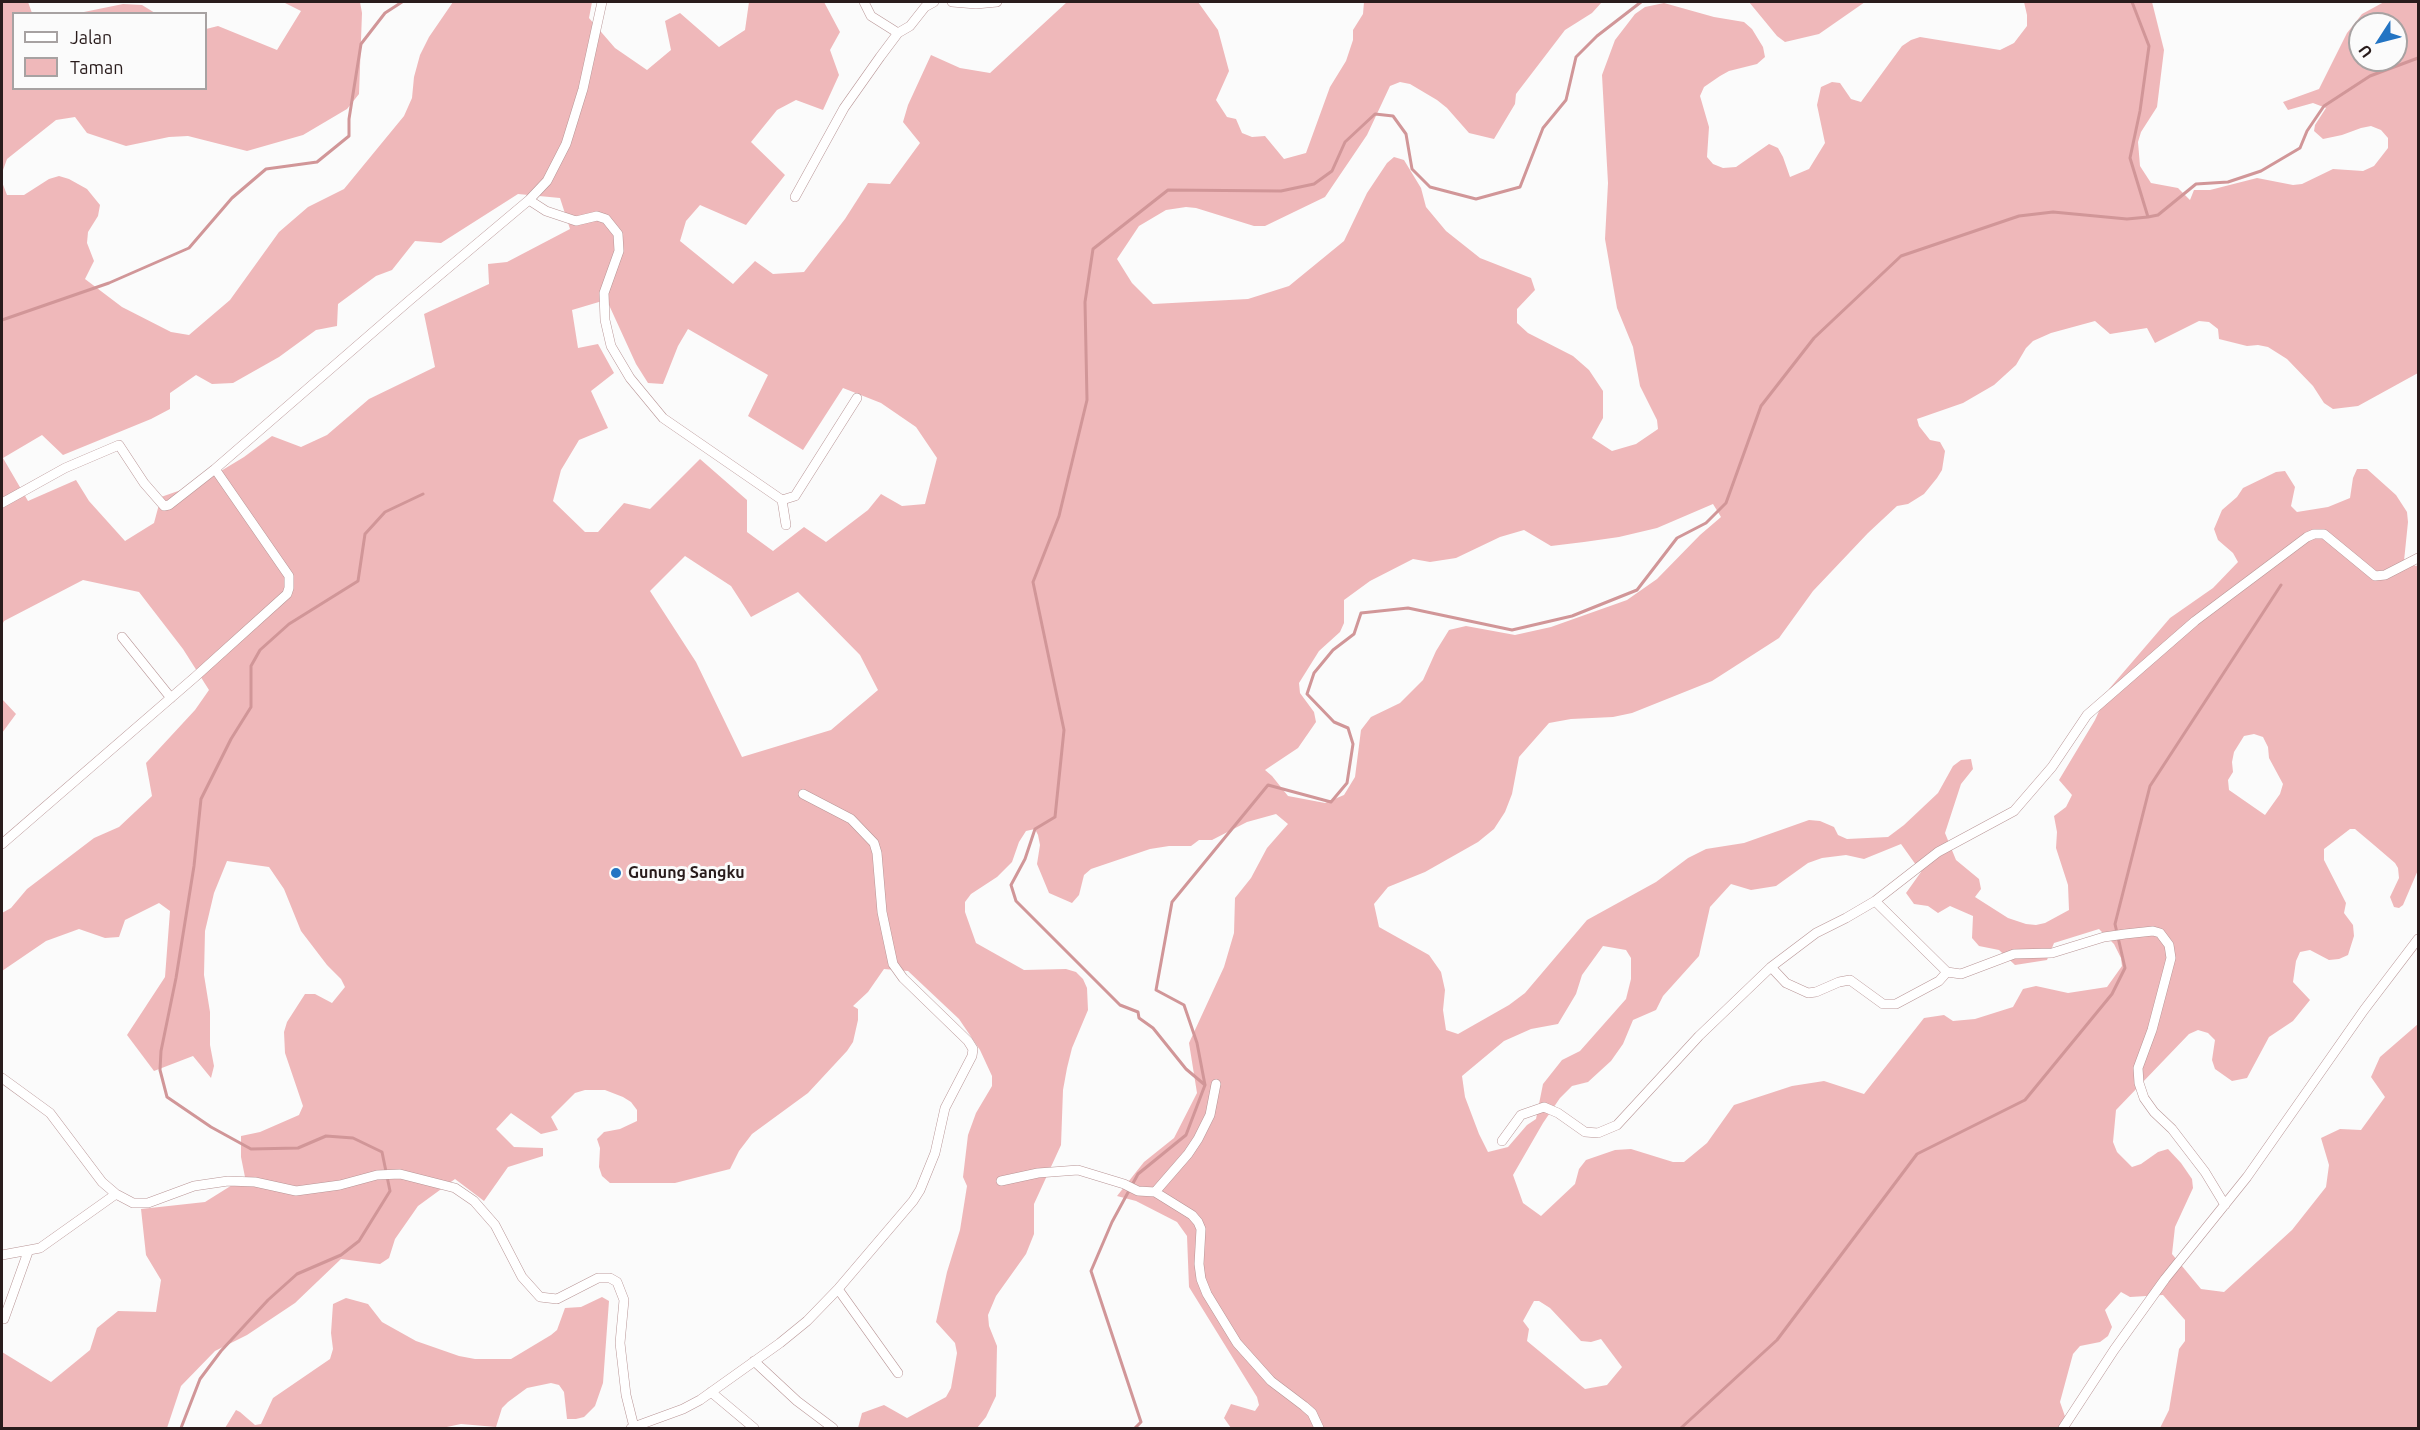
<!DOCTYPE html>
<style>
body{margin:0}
#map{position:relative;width:2420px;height:1430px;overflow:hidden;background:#fbfbfb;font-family:Ubuntu,sans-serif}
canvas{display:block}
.frame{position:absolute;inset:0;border:3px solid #291c1c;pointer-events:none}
.legend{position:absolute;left:12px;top:12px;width:195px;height:78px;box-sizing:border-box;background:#fbfbfb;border:2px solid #a7a2a2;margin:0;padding:8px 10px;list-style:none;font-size:18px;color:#291c1c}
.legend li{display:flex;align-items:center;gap:12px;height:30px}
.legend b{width:30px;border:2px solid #a7a2a2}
.north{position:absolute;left:2348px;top:12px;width:60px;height:60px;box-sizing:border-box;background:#fbfbfb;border:2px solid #a7a2a2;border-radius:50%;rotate:234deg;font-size:16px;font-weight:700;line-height:24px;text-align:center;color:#291c1c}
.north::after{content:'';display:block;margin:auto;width:21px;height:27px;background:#2374c3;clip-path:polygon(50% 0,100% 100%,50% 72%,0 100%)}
</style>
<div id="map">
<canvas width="2420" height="1430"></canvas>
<div class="frame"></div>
<ul class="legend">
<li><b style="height:8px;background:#fff"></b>Jalan</li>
<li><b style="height:16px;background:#efb8ba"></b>Taman</li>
</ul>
<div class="north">U</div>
</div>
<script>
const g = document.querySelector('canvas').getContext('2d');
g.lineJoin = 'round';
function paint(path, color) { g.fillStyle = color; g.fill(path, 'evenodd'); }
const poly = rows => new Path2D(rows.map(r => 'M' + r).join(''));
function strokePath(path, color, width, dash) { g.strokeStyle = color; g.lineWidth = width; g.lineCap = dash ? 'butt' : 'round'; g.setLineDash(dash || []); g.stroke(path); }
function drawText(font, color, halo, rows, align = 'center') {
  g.font = font + ' Ubuntu,sans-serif'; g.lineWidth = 6; g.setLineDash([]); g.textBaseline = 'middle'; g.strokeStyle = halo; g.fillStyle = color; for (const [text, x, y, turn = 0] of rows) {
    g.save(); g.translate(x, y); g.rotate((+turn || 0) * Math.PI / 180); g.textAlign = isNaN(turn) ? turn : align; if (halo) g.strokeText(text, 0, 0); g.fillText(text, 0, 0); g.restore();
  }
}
paint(poly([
 [2,2,28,2,32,13,14,14,14,88,206,88,206,29,218,26,277,50,301,11,283,2,360,2,362,13,359,94,347,109,303,135,247,151,188,136,169,137,126,146,87,133,75,117,56,120,7,159,2,173],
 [453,2,592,2,589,18,615,48,647,70,671,50,665,21,680,13,719,47,745,30,749,2,824,2,840,32,830,50,839,75,823,110,796,100,777,110,751,142,785,175,746,225,700,205,686,221,680,241,733,284,755,261,773,274,804,272,845,219,868,183,890,184,920,143,903,122,908,105,931,55,960,68,990,73,1067,2,1198,2,1218,30,1229,71,1216,100,1227,117,1236,119,1242,133,1252,137,1265,136,1284,159,1306,153,1330,87,1346,61,1353,40,1353,30,1363,14,1364,2,1602,2,1592,13,1565,30,1516,94,1515,104,1494,139,1469,133,1447,108,1437,100,1410,84,1400,82,1390,86,1367,135,1325,197,1265,226,1254,226,1196,208,1186,207,1166,210,1139,226,1117,259,1132,283,1153,304,1248,299,1289,286,1344,241,1367,193,1387,163,1394,157,1404,160,1421,188,1426,207,1446,231,1480,258,1531,278,1535,290,1517,309,1517,323,1528,333,1573,356,1589,370,1603,391,1603,418,1592,438,1612,451,1636,444,1658,429,1657,420,1640,386,1633,347,1617,308,1605,239,1608,183,1602,75,1615,40,1635,14,1645,7,1664,3,1714,17,1744,22,1752,29,1763,47,1765,57,1757,64,1729,71,1720,76,1704,87,1700,96,1709,127,1707,157,1713,164,1723,168,1736,167,1769,144,1778,148,1783,157,1790,177,1809,169,1825,143,1817,105,1821,87,1832,82,1840,83,1851,99,1861,102,1902,46,1911,40,1920,37,2000,50,2014,43,2027,26,2027,15,2024,2,2152,2,2164,50,2157,107,2141,132,2138,142,2140,166,2151,183,2178,188,2190,200,2194,190,2210,190,2257,178,2293,185,2302,184,2333,169,2363,171,2374,166,2388,148,2388,138,2381,130,2371,126,2361,128,2342,135,2323,139,2314,131,2315,125,2326,108,2313,103,2288,110,2283,102,2319,89,2347,33,2362,14,2384,2,2418,2,2418,373,2358,406,2333,409,2324,403,2313,386,2287,359,2268,347,2258,345,2247,346,2219,339,2218,329,2209,322,2199,321,2155,343,2147,328,2110,334,2095,321,2051,333,2033,341,2026,348,2016,365,1994,385,1963,403,1917,419,1919,426,1930,440,1940,442,1945,451,1942,470,1937,478,1924,494,1908,504,1897,506,1868,533,1813,591,1779,638,1712,681,1632,713,1613,717,1571,719,1549,723,1519,757,1512,794,1505,812,1494,829,1478,842,1425,872,1388,887,1374,904,1379,927,1429,955,1441,972,1445,990,1443,1010,1446,1030,1458,1034,1509,1005,1525,993,1587,920,1656,882,1688,858,1706,849,1744,843,1809,820,1820,821,1834,827,1838,835,1847,839,1888,837,1904,825,1938,793,1953,766,1961,760,1971,759,1973,769,1961,784,1945,833,1956,860,1979,879,1981,889,1975,897,2008,918,2026,924,2036,925,2045,923,2069,910,2068,885,2056,848,2057,832,2054,816,2066,807,2072,795,2059,780,2095,720,2109,689,2170,618,2213,588,2238,562,2233,553,2218,540,2214,529,2222,510,2237,497,2243,488,2276,472,2285,471,2295,487,2291,506,2297,512,2328,507,2350,498,2353,478,2357,469,2367,469,2396,495,2407,512,2408,522,2404,561,2416,566,2418,565,2418,870,2403,905,2399,908,2394,907,2390,897,2399,878,2398,868,2395,863,2374,845,2355,829,2350,829,2324,849,2324,860,2346,903,2344,913,2353,925,2354,936,2348,955,2339,959,2329,960,2310,950,2300,952,2296,961,2293,982,2310,1000,2293,1021,2269,1037,2247,1078,2232,1081,2215,1069,2212,1060,2215,1040,2208,1033,2198,1030,2189,1034,2116,1110,2113,1142,2117,1152,2132,1167,2141,1164,2158,1152,2168,1149,2181,1163,2192,1179,2193,1188,2175,1227,2172,1254,2201,1289,2224,1292,2292,1230,2326,1187,2329,1165,2321,1138,2340,1129,2361,1130,2385,1097,2371,1077,2380,1057,2418,1024,2418,1428,2160,1428,2169,1410,2179,1349,2185,1341,2185,1320,2163,1295,2130,1297,2121,1292,2105,1310,2112,1327,2108,1336,2100,1342,2080,1346,2073,1354,2060,1402,2069,1428,1231,1428,1224,1418,1231,1404,1255,1411,1259,1405,1257,1397,1189,1287,1187,1236,1177,1222,1136,1201,1117,1196,1144,1162,1174,1138,1197,1093,1189,1043,1224,967,1234,933,1235,898,1251,878,1267,848,1288,824,1276,814,1247,822,1212,840,1199,840,1191,846,1169,846,1150,849,1091,869,1084,875,1079,895,1072,903,1049,893,1037,864,1040,845,1038,835,1035,829,1026,831,1019,842,1012,862,997,877,971,894,965,902,965,912,976,943,1024,970,1066,969,1076,972,1083,979,1087,988,1088,1010,1072,1048,1067,1068,1063,1090,1061,1145,1034,1204,1034,1234,1026,1254,996,1296,988,1315,989,1326,997,1346,996,1396,986,1417,977,1428,858,1428,862,1413,884,1405,907,1418,946,1397,951,1388,957,1353,955,1343,936,1322,947,1272,960,1230,967,1186,963,1177,968,1135,976,1113,992,1086,992,1076,980,1050,959,1019,908,971,884,969,868,992,853,1006,858,1009,858,1020,853,1042,847,1051,808,1093,752,1134,739,1151,730,1169,675,1183,610,1183,602,1176,599,1167,600,1148,597,1139,604,1132,620,1129,637,1121,637,1110,631,1102,623,1097,605,1090,585,1090,575,1093,551,1117,558,1130,541,1134,511,1113,496,1129,514,1147,543,1148,543,1156,508,1167,484,1201,455,1179,418,1206,395,1239,389,1258,380,1264,341,1259,295,1303,247,1335,215,1351,181,1386,167,1428,2,1428,2,1352,51,1382,90,1350,97,1328,118,1311,156,1312,161,1280,146,1255,141,1209,205,1202,245,1177,241,1157,241,1136,260,1132,299,1115,303,1106,285,1053,284,1032,287,1022,305,994,315,994,332,1003,345,987,341,979,327,965,301,931,284,889,269,867,227,861,214,893,205,931,204,975,210,1012,210,1045,214,1066,211,1078,193,1056,154,1071,127,1035,165,977,170,911,159,903,125,920,119,937,105,938,79,929,46,941,2,971,2,913,11,908,27,889,94,838,119,827,152,796,146,763,195,710,209,690,183,649,139,592,83,580,4,621,2,625,2,182,7,195,24,195,49,179,59,176,69,179,87,189,100,205,98,216,88,232,87,243,94,261,85,279,122,307,171,332,189,335,230,300,279,232,308,207,344,189,404,116,412,98,414,77,420,55,429,37],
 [2360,24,2396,24,2396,60,2360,60],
 [518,194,560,198,570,229,507,262,488,264,489,284,424,314,435,367,369,399,327,435,301,447,272,436,244,457,201,483,161,497,154,523,125,541,89,501,76,480,28,501,3,458,42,435,63,455,151,419,170,409,170,393,196,375,212,384,233,383,279,357,316,330,337,326,338,304,376,276,392,270,415,241,441,243],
 [609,299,609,305,636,364,648,383,663,384,678,346,688,329,768,375,748,416,803,450,843,388,881,403,916,427,937,458,925,504,902,506,881,494,868,510,826,542,804,527,773,551,747,532,747,500,700,459,650,509,624,503,598,532,585,532,553,501,561,470,579,440,608,428,591,391,614,373,598,344,578,348,572,310],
 [1713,504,1721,517,1700,535,1657,579,1627,600,1551,627,1515,635,1466,626,1449,630,1436,651,1423,680,1400,703,1371,717,1361,730,1355,777,1344,795,1325,803,1288,796,1272,776,1265,770,1298,748,1316,722,1314,712,1300,693,1299,683,1319,651,1340,632,1344,623,1344,600,1370,581,1413,559,1430,562,1456,558,1500,537,1524,530,1551,546,1584,542,1619,537,1657,528],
 [685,556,731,586,751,617,798,592,860,655,878,690,831,730,742,757,696,662,650,591],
 [2254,734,2263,737,2268,747,2269,758,2283,784,2280,794,2265,815,2229,790,2228,780,2233,772,2232,762,2234,752,2244,736],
 [1901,844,1921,872,1906,893,1914,904,1928,906,1938,913,1950,906,1973,916,1972,938,1979,946,1999,950,2015,965,2047,960,2054,943,2099,929,2114,944,2121,958,2122,966,2107,987,2068,993,2036,986,2023,989,2013,1007,1975,1019,1953,1021,1944,1015,1924,1018,1864,1094,1824,1081,1792,1086,1734,1105,1707,1143,1684,1162,1673,1162,1631,1149,1615,1150,1586,1160,1579,1169,1575,1184,1541,1216,1523,1203,1513,1175,1543,1123,1560,1098,1572,1086,1588,1082,1611,1061,1623,1044,1633,1020,1656,1010,1663,996,1699,956,1710,907,1731,884,1751,890,1776,886,1808,863,1822,858,1846,855,1864,859],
 [1603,946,1626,950,1631,958,1631,979,1626,999,1580,1051,1562,1060,1543,1084,1536,1119,1527,1125,1508,1147,1488,1152,1479,1134,1465,1097,1462,1076,1504,1041,1531,1029,1558,1024,1576,994,1582,975],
 [1534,1301,1539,1301,1550,1308,1581,1341,1591,1342,1601,1339,1622,1367,1607,1385,1585,1389,1527,1341,1529,1329,1523,1321],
 [1749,2,1865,2,1819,34,1785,42,1777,36],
 [123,4,142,5,155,13,79,13],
 [2,699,16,714,2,733],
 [602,1297,609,1301,603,1383,595,1406,584,1417,576,1419,567,1419,564,1392,559,1385,551,1383,527,1388,508,1402,502,1408,496,1427,461,1424,442,1428,225,1428,236,1410,240,1412,255,1425,261,1424,273,1398,330,1359,333,1349,331,1333,333,1304,346,1298,368,1304,382,1322,416,1341,459,1356,475,1359,511,1359,551,1335,557,1330,565,1308,581,1307]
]), '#efb8ba');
strokePath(poly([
 [2148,217,2158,215,2196,184,2228,182,2261,171,2300,148,2307,131,2324,106,2370,76,2418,58],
 [2,320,109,283,189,248,232,198,266,169,317,162,349,136,349,119,361,44,385,13,402,2],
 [1205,1085,1186,1069,1153,1028,1139,1018,1138,1012,1120,1005,1016,901,1011,885,1025,859,1035,829,1055,817,1064,730,1033,582,1059,516,1087,400,1085,302,1093,249,1168,190,1281,191,1314,184,1332,171,1345,142,1375,114,1393,116,1406,134,1412,169,1430,187,1476,199,1520,187,1543,128,1566,100,1576,57,1597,36,1641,2],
 [181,1428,200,1379,221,1351,268,1300,297,1274,341,1255,359,1241,390,1191,382,1152,353,1138,326,1136,298,1148,251,1149,211,1127,167,1097,160,1070,161,1051,176,978,194,866,201,799,231,739,251,707,251,666,260,650,289,624,358,581,365,534,385,512,423,494],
 [1135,1428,1141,1422,1091,1271,1112,1222,1138,1174,1186,1135,1205,1085,1197,1043,1184,1005,1156,990,1172,902,1268,785,1331,802,1347,783,1353,744,1348,728,1334,722,1307,694,1314,673,1333,650,1354,634,1361,613,1408,608,1512,630,1572,616,1637,590,1677,538,1706,523,1726,503,1761,406,1814,338,1901,256,2019,216,2053,212,2127,219,2148,217,2130,158,2140,111,2149,46,2132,2],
 [1681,1428,1777,1340,1917,1154,2025,1100,2112,994,2125,968,2115,924,2150,786,2281,585]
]), '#d19698', 3);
const minor = poly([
 [864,2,871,16,898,33],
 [952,2,976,4,997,2],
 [795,197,844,108,880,57,898,33,910,26,925,7,934,2],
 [529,200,546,211,576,221,597,216,606,219,618,234,619,251,604,293,605,320,611,346,630,378,663,418,782,500,786,525],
 [782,500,795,496,857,398],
 [2,503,65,468,119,445,144,483,164,506,169,505,215,469],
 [122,637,171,698],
 [2,844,195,677,287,594,289,588,289,576,215,469,410,300,529,200,547,181,566,144,583,89,602,2],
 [1875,901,1947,972],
 [1771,967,1786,983,1808,993,1816,992,1839,982,1850,980,1883,1004,1896,1004,1939,981,1947,972,1961,974,2014,954,2052,953,2104,937,2125,934,2153,931,2160,933,2169,945,2171,958,2152,1030,2138,1068,2139,1083,2144,1098,2154,1112,2172,1129,2205,1172,2225,1205],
 [2,1078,50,1113,102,1182,116,1194,133,1203,148,1203,194,1186,228,1181,255,1182,296,1191,340,1185,377,1175,400,1174,455,1188,474,1201,495,1225,522,1277,540,1297,557,1299,598,1278,610,1278,617,1282,624,1300,620,1343,626,1395,634,1427],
 [1502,1141,1521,1115,1544,1107,1558,1113,1585,1132,1598,1133,1617,1125,1699,1036,1771,967,1816,933,1846,918,1875,901,1938,852,2014,811,2052,767,2087,715,2195,621,2307,537,2314,534,2324,534,2375,576,2385,575,2418,558],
 [1001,1181,1038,1173,1078,1170,1124,1184,1138,1191,1155,1192,1192,1215,1198,1222,1201,1229,1199,1264,1201,1279,1207,1294,1237,1343,1271,1381,1304,1406,1312,1413,1319,1428],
 [1155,1192,1188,1154,1198,1139,1210,1115,1216,1084],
 [2,1255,40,1248,116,1194],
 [838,1289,898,1373],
 [4,1319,28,1252],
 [754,1361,797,1401,833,1428],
 [711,1392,754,1428],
 [631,1428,683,1409,700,1400,780,1343,807,1321,838,1289,913,1201,920,1190,935,1153,945,1108,972,1056,973,1049,968,1041,903,978,893,964,882,912,877,853,874,843,851,819,803,794],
 [2063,1428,2114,1350,2165,1279,2247,1177,2364,1010,2418,939]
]);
strokePath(minor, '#b89596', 10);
strokePath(minor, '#fff', 9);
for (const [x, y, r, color] of [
 [616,873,6,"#2374c3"]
]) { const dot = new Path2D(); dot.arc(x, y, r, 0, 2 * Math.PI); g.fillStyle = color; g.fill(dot); strokePath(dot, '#fbfbfb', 2); }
drawText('bold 16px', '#291c1c', '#fbfbfb', [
 ["Gunung Sangku",628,873]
], 'left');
</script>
